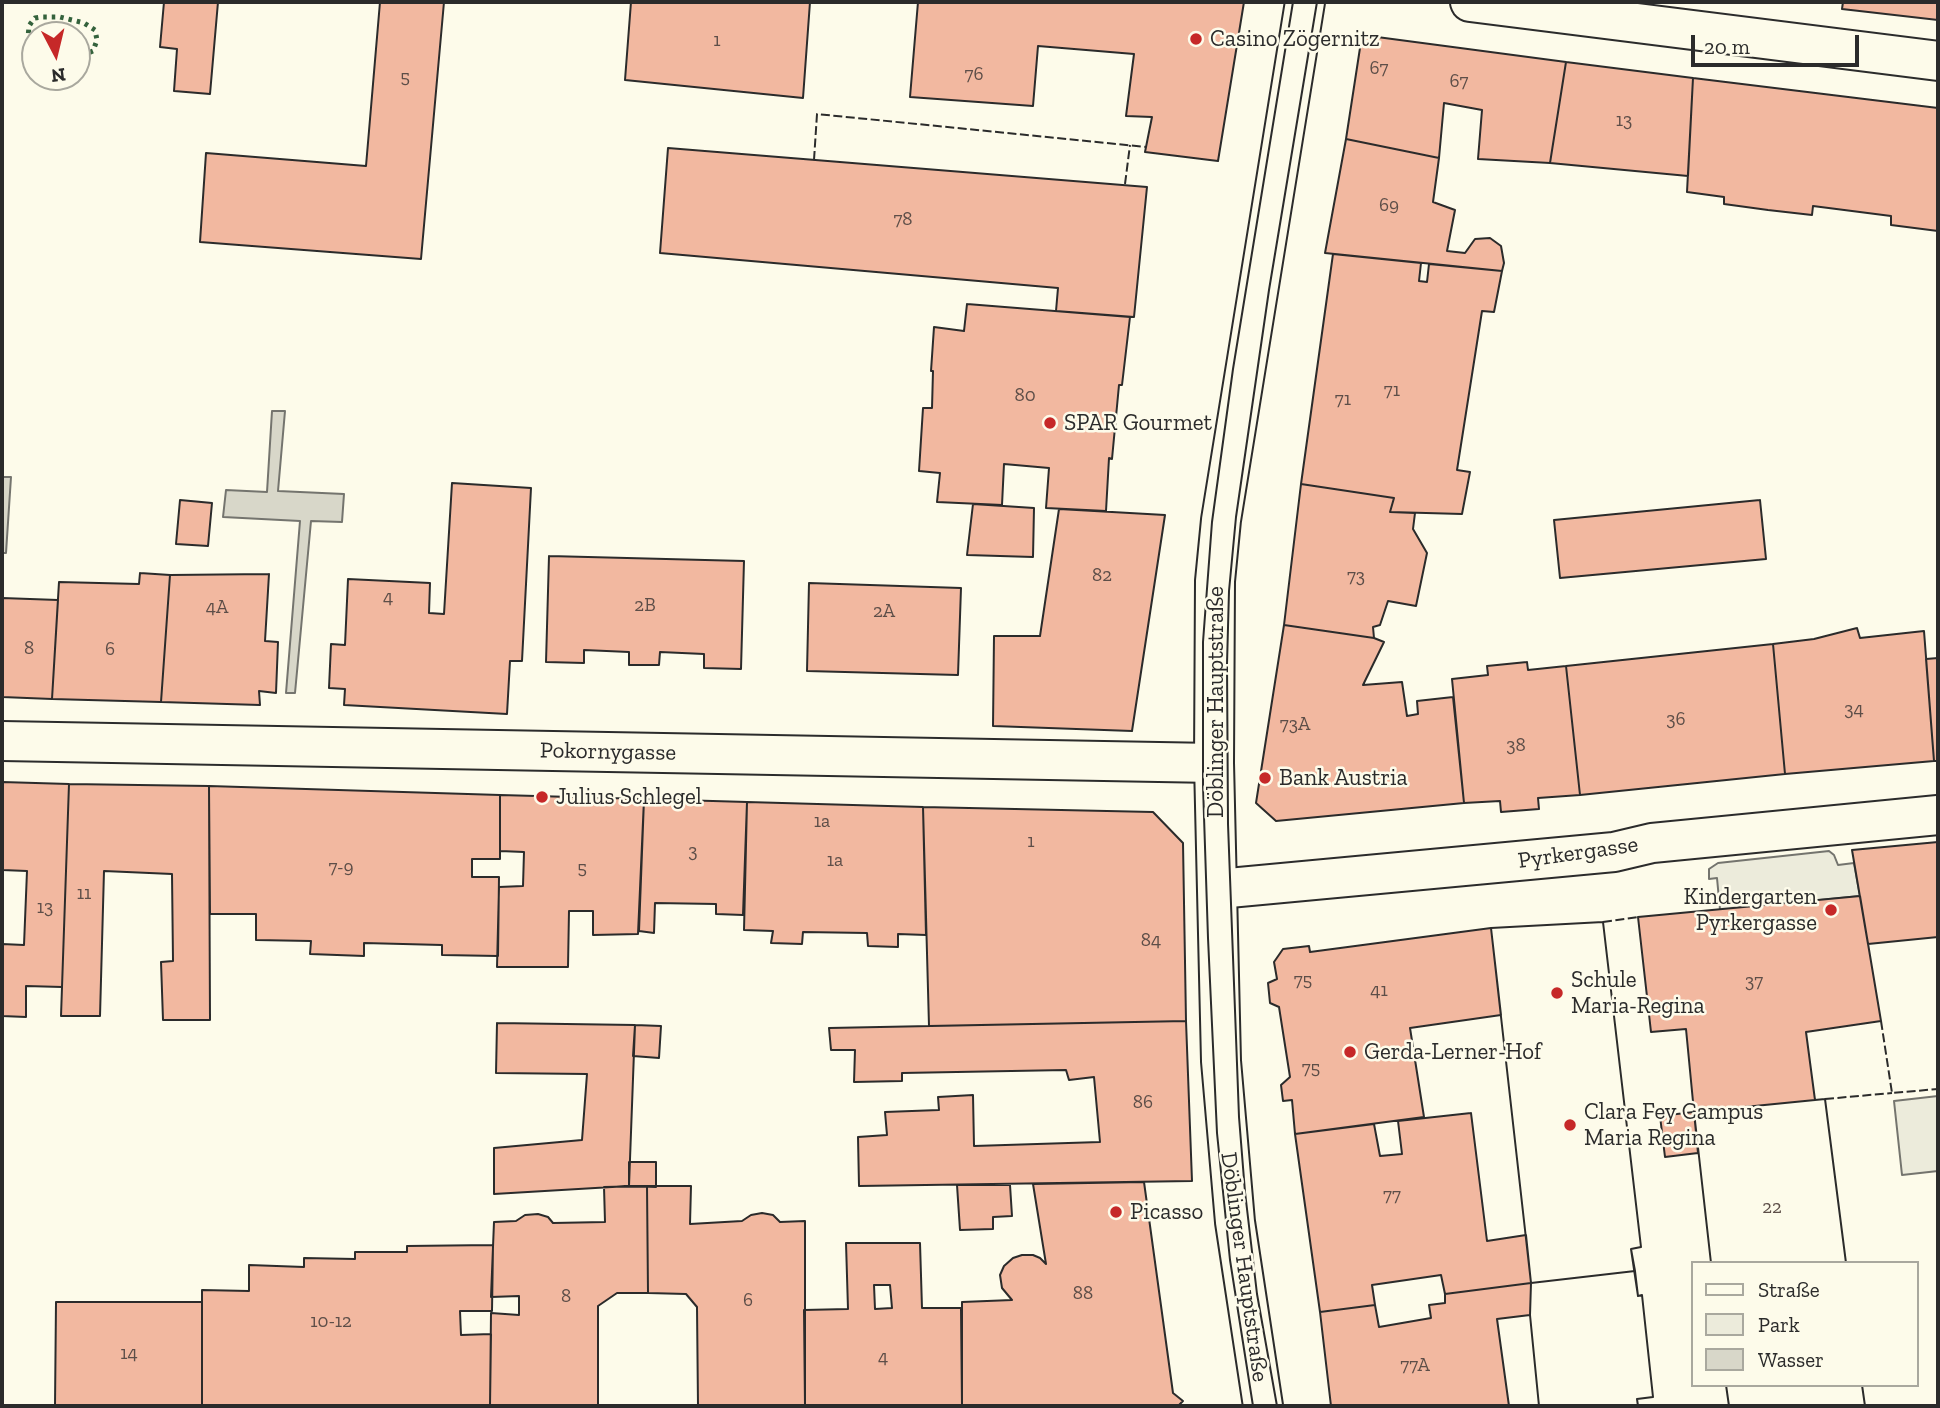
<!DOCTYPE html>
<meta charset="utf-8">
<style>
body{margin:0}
#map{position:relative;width:1940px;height:1408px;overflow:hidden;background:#fdfbea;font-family:"Zilla Slab",serif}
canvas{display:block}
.frame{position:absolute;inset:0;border:4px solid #2b2b2b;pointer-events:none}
.legend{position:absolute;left:1691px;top:1261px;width:228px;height:126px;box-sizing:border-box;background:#fdfbea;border:2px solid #a9a89e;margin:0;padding:9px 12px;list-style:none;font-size:21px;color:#2b2b2b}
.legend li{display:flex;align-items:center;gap:14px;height:35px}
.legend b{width:35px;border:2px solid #a9a89e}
.north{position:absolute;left:21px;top:21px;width:70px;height:70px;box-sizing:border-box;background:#fdfbea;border:2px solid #a9a89e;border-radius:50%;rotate:173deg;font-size:19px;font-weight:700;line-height:28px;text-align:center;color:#2b2b2b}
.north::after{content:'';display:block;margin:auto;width:24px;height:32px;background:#c62828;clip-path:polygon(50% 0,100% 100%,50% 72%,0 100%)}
.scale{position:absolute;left:1691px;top:35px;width:168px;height:32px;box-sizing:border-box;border:4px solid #2b2b2b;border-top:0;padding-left:9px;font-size:21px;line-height:24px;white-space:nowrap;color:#2b2b2b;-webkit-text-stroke:5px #fdfbea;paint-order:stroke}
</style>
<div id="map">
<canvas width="1940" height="1408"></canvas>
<div class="frame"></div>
<ul class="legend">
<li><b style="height:9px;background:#fdfbea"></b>Straße</li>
<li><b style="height:19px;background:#ecebdb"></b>Park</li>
<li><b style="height:19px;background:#d8d7c9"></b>Wasser</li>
</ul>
<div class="north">N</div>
<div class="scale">20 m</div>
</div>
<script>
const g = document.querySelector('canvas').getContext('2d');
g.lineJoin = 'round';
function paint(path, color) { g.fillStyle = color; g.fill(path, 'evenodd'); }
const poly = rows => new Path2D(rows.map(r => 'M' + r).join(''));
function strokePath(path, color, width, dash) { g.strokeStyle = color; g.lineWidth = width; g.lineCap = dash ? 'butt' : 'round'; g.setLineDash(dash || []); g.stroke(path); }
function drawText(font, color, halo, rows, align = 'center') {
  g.font = font + ' "Zilla Slab",serif'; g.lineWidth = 5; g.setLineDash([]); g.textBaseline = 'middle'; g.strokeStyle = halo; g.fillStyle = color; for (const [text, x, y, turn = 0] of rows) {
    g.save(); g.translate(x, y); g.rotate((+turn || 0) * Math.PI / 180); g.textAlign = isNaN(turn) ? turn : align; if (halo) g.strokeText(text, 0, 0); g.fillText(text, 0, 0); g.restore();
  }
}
const green = poly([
 [1829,851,1834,855,1838,865,1854,863,1860,896,1720,910,1717,878,1709,879,1709,869,1718,863,1829,851],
 [1938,1096,1938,1171,1902,1175,1894,1101,1938,1096]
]);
paint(green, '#ecebdb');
strokePath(green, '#74746e', 2);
const water = poly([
 [272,411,285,411,278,491,344,494,342,522,311,521,295,693,286,693,300,521,223,517,226,490,267,492,272,411],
 [2,477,11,477,6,553,2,553,2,477]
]);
paint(water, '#d8d7c9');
strokePath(water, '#74746e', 2);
const building = poly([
 [164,2,218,2,210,94,174,91,177,49,160,47,164,2],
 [380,2,444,2,421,259,200,242,206,153,366,166,380,2],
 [631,2,810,2,803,98,625,80,631,2],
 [918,2,1244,2,1218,161,1145,152,1152,117,1126,116,1134,54,1038,46,1033,106,910,97,918,2],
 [1843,2,1938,2,1938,20,1842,9,1843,2],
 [1362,35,1566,62,1550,163,1478,159,1482,110,1444,103,1439,158,1346,139,1362,35],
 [1566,62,1693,78,1688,176,1550,163,1566,62],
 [1693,78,1938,108,1938,231,1891,225,1891,216,1813,206,1812,215,1768,210,1724,204,1724,197,1687,192,1693,78],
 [1346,139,1439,158,1433,202,1455,210,1447,251,1465,253,1475,239,1490,238,1501,246,1504,263,1502,271,1325,253,1346,139],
 [668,148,1147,187,1134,317,1056,311,1058,288,660,253,668,148],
 [1333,254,1421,263,1419,281,1427,282,1429,264,1502,271,1494,312,1482,311,1457,470,1470,472,1462,514,1390,512,1394,498,1301,484,1333,254],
 [967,304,1130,317,1122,385,1119,385,1112,459,1109,458,1106,511,1046,508,1049,468,1004,464,1002,505,937,502,940,473,919,471,923,408,932,408,933,371,931,371,934,327,964,331,967,304],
 [452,483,531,488,522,661,510,661,507,714,344,705,345,689,329,688,331,644,345,645,348,579,430,583,429,613,444,614,452,483],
 [1301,484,1394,498,1390,512,1415,513,1413,529,1427,553,1416,606,1388,601,1380,625,1373,627,1374,638,1284,625,1301,484],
 [180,500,212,503,208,546,176,544,180,500],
 [1760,500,1766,559,1560,578,1554,520,1760,500],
 [973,504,1034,508,1033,557,967,555,973,504],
 [1059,509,1165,515,1132,731,993,726,994,636,1040,636,1059,509],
 [549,556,744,561,741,669,704,668,704,654,660,652,659,665,629,665,629,652,584,650,584,663,546,662,549,556],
 [140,573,170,575,161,702,52,699,59,582,139,584,140,573],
 [269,574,265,641,278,642,276,693,259,691,260,705,161,702,170,575,269,574],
 [809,583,961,588,958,675,807,671,809,583],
 [2,598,58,600,52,699,2,697,2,598],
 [1284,625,1374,638,1384,642,1363,685,1402,682,1407,716,1418,714,1417,701,1453,697,1464,803,1276,821,1256,803,1284,625],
 [1857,628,1860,638,1924,631,1934,761,1785,774,1773,644,1814,639,1857,628],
 [1773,644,1785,774,1580,795,1566,666,1773,644],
 [1938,658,1938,761,1934,761,1926,659,1938,658],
 [1527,662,1528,670,1566,666,1580,795,1538,798,1539,809,1501,812,1500,801,1464,803,1452,679,1488,675,1487,666,1527,662],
 [2,782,69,784,62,987,26,986,26,1017,2,1016,2,944,24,945,27,871,2,870,2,782],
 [69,784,209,786,210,1020,163,1020,161,962,173,961,172,874,104,871,100,1016,61,1016,69,784],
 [209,786,500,795,500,859,472,859,472,877,499,877,498,956,442,955,442,945,364,943,364,956,310,954,311,941,256,940,256,914,210,914,209,786],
 [500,795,644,799,638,934,593,935,593,911,569,911,568,967,497,967,499,887,523,886,524,852,500,851,500,795],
 [644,799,747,802,743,915,716,914,716,904,655,903,654,933,639,931,644,799],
 [747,802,923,807,926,935,898,934,898,947,868,946,867,933,803,932,802,944,771,943,773,931,744,930,747,802],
 [923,807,1153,812,1183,843,1186,1021,929,1026,923,807],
 [1938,842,1938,937,1868,944,1852,850,1938,842],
 [1860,896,1881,1021,1806,1032,1815,1100,1694,1112,1686,1029,1651,1032,1638,917,1860,896],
 [1603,922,1641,1247,1631,1249,1638,1296,1642,1295,1653,1397,1637,1399,1638,1406,1539,1406,1530,1315,1531,1283,1491,928,1603,922],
 [1603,922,1641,1247,1631,1249,1635,1271,1531,1283,1491,928,1603,922],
 [1491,928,1501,1015,1410,1028,1424,1117,1295,1134,1292,1100,1283,1101,1281,1085,1290,1077,1279,1007,1270,1003,1268,983,1277,979,1274,962,1283,949,1309,946,1310,952,1491,928],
 [1186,1021,1192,1181,859,1186,858,1137,887,1135,885,1112,939,1110,938,1097,973,1095,974,1146,1100,1142,1094,1077,1069,1080,1066,1070,902,1073,902,1081,854,1082,855,1050,831,1050,829,1028,1186,1021],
 [497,1023,635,1025,629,1186,494,1194,494,1148,582,1140,587,1074,496,1073,497,1023],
 [635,1025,661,1026,659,1058,633,1056,635,1025],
 [1825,1099,1846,1263,1711,1263,1694,1112,1825,1099],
 [1825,1099,1846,1263,1711,1263,1694,1112,1825,1099],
 [1694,1112,1698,1153,1665,1157,1660,1116,1694,1112],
 [1471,1113,1487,1241,1526,1235,1531,1283,1445,1294,1441,1275,1372,1285,1375,1305,1320,1312,1295,1134,1374,1124,1380,1156,1402,1154,1398,1121,1471,1113],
 [629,1162,656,1162,656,1187,629,1186,629,1162],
 [1144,1182,1173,1393,1183,1401,1178,1406,962,1406,962,1302,1012,1300,1002,1288,1000,1275,1004,1266,1013,1258,1022,1255,1033,1255,1040,1258,1046,1264,1033,1184,1144,1182],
 [957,1185,1010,1185,1012,1216,993,1217,993,1229,960,1230,957,1185],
 [647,1186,691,1186,690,1224,742,1221,751,1215,762,1213,773,1215,780,1222,805,1221,805,1406,698,1406,697,1307,686,1294,648,1293,647,1186],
 [647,1186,648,1293,617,1293,598,1306,598,1406,490,1406,491,1313,519,1315,519,1296,491,1297,494,1222,516,1221,525,1215,538,1214,548,1217,553,1223,605,1222,604,1187,647,1186],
 [846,1243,920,1243,922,1308,961,1308,962,1406,805,1406,804,1310,848,1309,846,1243],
 [874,1285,890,1285,892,1308,875,1309,874,1285],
 [493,1245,492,1311,460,1311,461,1335,491,1334,490,1406,202,1406,202,1290,249,1291,249,1265,304,1267,304,1258,355,1259,355,1252,407,1252,407,1246,493,1245],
 [1635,1271,1638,1296,1642,1295,1653,1397,1637,1399,1638,1406,1539,1406,1530,1315,1531,1283,1635,1271],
 [1531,1283,1530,1315,1497,1319,1509,1406,1331,1406,1320,1312,1375,1305,1379,1327,1431,1318,1429,1305,1445,1303,1445,1294,1531,1283],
 [56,1302,202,1302,202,1406,55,1406,56,1302],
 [1726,1385,1862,1385,1865,1406,1729,1406,1726,1385],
 [1726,1385,1862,1385,1865,1406,1729,1406,1726,1385]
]);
paint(building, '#f2b8a0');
strokePath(building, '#2b2b2b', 2);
const minor = poly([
 [1470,2,1938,61],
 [2,741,1214,763],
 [1218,889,1614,852,1652,843,1938,815]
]);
const secondary = poly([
 [1263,1406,1235,1222,1221,1061,1214,763,1215,581,1221,520,1305,2]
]);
strokePath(minor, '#2b2b2b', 42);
strokePath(secondary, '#2b2b2b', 42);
strokePath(minor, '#fdfbea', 38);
strokePath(secondary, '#fdfbea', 38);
strokePath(poly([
 [1253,1406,1230,1260,1217,1133,1208,938,1203,786,1203,642,1212,522,1233,369,1293,2],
 [1277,1406,1257,1294,1245,1192,1239,1117,1228,824,1227,664,1229,591,1236,517,1269,290,1317,2]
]), '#2b2b2b', 2);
strokePath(poly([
 [35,47,32,46,28,38,29,26,31,23,35,18,41,17,60,17,84,23,95,30,97,40,93,51,83,55,77,54]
]), '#34623c', 5, [3.5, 5]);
strokePath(poly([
 [814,160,817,114,1146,147],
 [1125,184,1130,145],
 [1603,922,1638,917],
 [1881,1021,1892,1093,1938,1089],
 [1825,1099,1892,1093]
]), '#2b2b2b', 2, [9, 3.5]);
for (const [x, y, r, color] of [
 [1196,39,7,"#c62828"],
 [1050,423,7,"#c62828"],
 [1265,778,7,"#c62828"],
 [542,797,7,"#c62828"],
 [1831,910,7,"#c62828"],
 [1557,993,7,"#c62828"],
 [1350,1052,7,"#c62828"],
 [1570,1125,7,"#c62828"],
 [1116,1212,7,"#c62828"]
]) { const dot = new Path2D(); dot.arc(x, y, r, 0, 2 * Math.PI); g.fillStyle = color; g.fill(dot); strokePath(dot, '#fdfbea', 2.5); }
drawText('19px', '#5d4e48', null, [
 ["1",717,41],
 ["67",1379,69],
 ["76",974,75],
 ["5",405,78],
 ["67",1459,82],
 ["13",1624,121],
 ["69",1389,206],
 ["78",903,220],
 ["71",1392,391],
 ["80",1025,396],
 ["71",1343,400],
 ["82",1102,576],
 ["73",1356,577],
 ["4",388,598],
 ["2B",645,606],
 ["4A",217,608],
 ["2A",884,612],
 ["8",29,649],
 ["6",110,650],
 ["34",1854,710],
 ["36",1676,720],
 ["73A",1295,725],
 ["38",1516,746],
 ["1a",822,822],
 ["1",1031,842],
 ["3",693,852],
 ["1a",835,861],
 ["7-9",341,868],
 ["5",582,869],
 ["11",84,894],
 ["13",45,908],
 ["84",1151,941],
 ["75",1303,981],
 ["37",1754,982],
 ["41",1379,991],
 ["75",1311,1069],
 ["86",1143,1103],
 ["77",1392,1196],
 ["22",1772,1208],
 ["88",1083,1294],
 ["8",566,1297],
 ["6",748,1301],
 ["10-12",331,1322],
 ["14",129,1354],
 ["4",883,1358],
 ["77A",1415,1366]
]);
drawText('23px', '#2b2b2b', '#fdfbea', [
 ["Casino Zögernitz",1210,39],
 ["SPAR Gourmet",1064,423],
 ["Bank Austria",1279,778],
 ["Julius Schlegel",556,797],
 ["Kindergarten",1817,897,"right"],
 ["Pyrkergasse",1817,923,"right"],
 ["Schule",1571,980],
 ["Maria-Regina",1571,1006],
 ["Gerda-Lerner-Hof",1364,1052],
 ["Clara Fey Campus",1584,1112],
 ["Maria Regina",1584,1138],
 ["Picasso",1130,1212]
], 'left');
drawText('23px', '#2b2b2b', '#fdfbea', [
 ["Döblinger Hauptstraße",1216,702,-90],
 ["Pokornygasse",608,752,1],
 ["Pyrkergasse",1578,853,-8],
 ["Döblinger Hauptstraße",1244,1267,82]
]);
</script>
